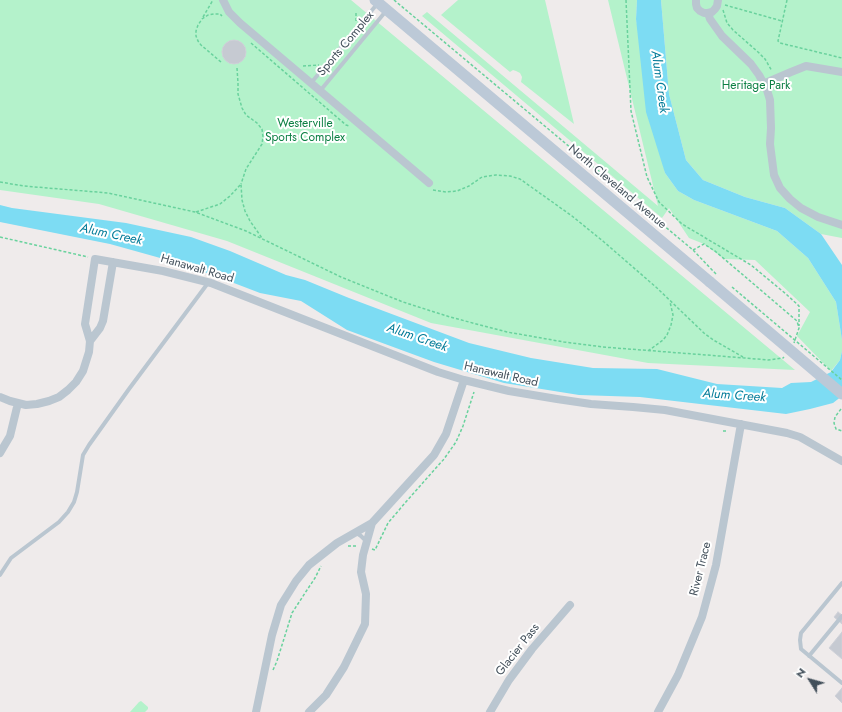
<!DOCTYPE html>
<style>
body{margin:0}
#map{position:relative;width:842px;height:712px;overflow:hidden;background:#efebeb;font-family:Jost,sans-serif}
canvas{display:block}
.north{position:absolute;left:790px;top:660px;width:40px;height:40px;-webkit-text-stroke:3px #fff;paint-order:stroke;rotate:307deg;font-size:11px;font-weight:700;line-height:16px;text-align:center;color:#424f5a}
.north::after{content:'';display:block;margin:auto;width:14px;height:18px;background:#424f5a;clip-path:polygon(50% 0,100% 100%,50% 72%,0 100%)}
</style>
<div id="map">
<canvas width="842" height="712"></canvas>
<div class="north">N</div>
</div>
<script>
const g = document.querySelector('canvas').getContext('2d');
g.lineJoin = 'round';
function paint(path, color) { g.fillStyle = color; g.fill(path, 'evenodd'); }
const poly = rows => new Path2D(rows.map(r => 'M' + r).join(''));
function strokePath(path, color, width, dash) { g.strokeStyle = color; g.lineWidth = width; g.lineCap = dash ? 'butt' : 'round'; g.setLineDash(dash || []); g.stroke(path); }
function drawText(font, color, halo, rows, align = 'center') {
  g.font = font + ' Jost,sans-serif'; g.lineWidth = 4; g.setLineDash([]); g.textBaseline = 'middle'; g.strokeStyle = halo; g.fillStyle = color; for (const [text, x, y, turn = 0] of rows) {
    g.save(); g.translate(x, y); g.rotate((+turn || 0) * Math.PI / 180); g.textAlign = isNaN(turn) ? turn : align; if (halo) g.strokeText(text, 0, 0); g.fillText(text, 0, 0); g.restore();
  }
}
paint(poly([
 [0,0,351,0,795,370,648,363,431,323,227,241,99,204,0,190],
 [458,0,545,0,574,124,521,82,522,77,520,73,516,71,513,70,510,72,441,15],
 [608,0,637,0,636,19,665,173,678,191,694,200,777,231,808,258,836,302,842,340,842,351,840,360,831,371,797,336,810,312,755,260,724,259,704,244,689,238,669,208,662,218,422,16,427,12,658,206],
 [661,0,842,0,842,238,821,234,785,208,745,197,703,180,686,160,669,94],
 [141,701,148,707,148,709,145,712,130,712,139,702]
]), '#b4f2cb');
paint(poly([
 [637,0,661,0,669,94,686,160,703,180,745,197,785,208,821,234,842,265,842,340,836,302,808,258,777,231,694,200,678,191,665,173,646,112,636,19],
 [0,205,12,208,126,223,191,237,230,251,286,275,305,280,349,298,469,343,531,358,593,368,657,369,717,384,782,388,791,383,811,382,831,372,840,360,842,351,842,396,833,403,810,409,786,414,640,397,579,395,504,383,434,362,347,330,301,301,260,293,213,275,171,261,110,244,0,222]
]), '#7ddcf3');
const building = poly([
 '222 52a12 12 0 1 1 24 0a12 12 0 1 1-24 0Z',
 [838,612,842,615,842,624,834,617,838,612],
 [842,632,842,659,829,648,842,632],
 [842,688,842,703,835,696,842,688]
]);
paint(building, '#c6cad2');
strokePath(building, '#cfd1d8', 1);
strokePath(poly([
 [394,0,693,250,716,274],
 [626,0,631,111,647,177,659,202,682,224,751,265,786,294,799,306,799,326],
 [787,0,778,41,780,43,842,58],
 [725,5,782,21],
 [723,10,727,23,733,30,758,52,765,59,772,71],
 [203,17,213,0],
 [356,21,356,13],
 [251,43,346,125,349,126],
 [221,62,201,45,198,41,196,36,196,31,198,25,202,19,208,15,214,14,220,14,222,16],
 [303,66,319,65],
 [237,68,238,83,238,94,242,108,246,115,257,123,262,129,263,137,262,144,246,169,241,184],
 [0,182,24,186,108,193,195,212,246,231,341,277,403,302,450,317,507,332,564,342,603,347,745,358,768,360,783,358,784,357],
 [433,190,446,192,457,191,469,186,482,177,496,175,510,176,520,179,572,216,604,242,657,288,705,334,715,341,743,357],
 [196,212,220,204,230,196,241,184,242,200,245,211,250,221,262,238],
 [0,237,88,257],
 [693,250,704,244,715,251,797,321,799,328,794,343],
 [648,351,663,340,667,335,671,325,673,315,670,302],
 [841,409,835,417,834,423,836,429,842,431],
 [723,431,727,431],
 [348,546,358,546],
 [372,549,375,550,388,523,405,503,444,459,456,442,463,426,474,392],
 [273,670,277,661,292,613,307,590,315,578,321,566]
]), '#69d29d', 1.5, [3, 2]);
strokePath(poly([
 [311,83,378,3],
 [320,91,386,11],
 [355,532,361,536,367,542],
 [0,575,11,558,59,522,68,512,74,502,77,492,83,455,89,445,129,389,208,283],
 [842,583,801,633,800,640,801,649,842,683],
 [809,656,842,616]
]), '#bac6d0', 4);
strokePath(poly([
 [223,0,229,12,240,23,429,183],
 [696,0,696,4,697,8,700,11,704,13,708,13,712,12,715,9,717,6,718,0],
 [708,13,710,19,722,36,751,64,759,75,767,90,770,100,771,128,770,144,774,175,780,188,790,199,801,208,818,217,842,225],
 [763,84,791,72,806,66,842,72],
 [90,341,100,328,103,321,113,262],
 [0,397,10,401,26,405,37,404,49,401,59,397,68,390,76,382,83,371,89,352,90,341,85,324,95,259,163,271,211,283,438,372,464,380,509,391,557,399,591,404,633,407,665,410,787,433,800,437,842,461],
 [0,453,10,436,18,403],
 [256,712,272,635,281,605,296,581,309,565,337,543,372,523,434,455,446,434,464,380],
 [309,712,326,695,344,667,365,624,366,594,361,572,363,555,372,523],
 [490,712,509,680,532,649,570,605],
 [658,712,678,675,702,617,716,565,741,424]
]), '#bac6d0', 8);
strokePath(poly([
 [375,0,710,282]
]), '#bcc9d7', 11);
strokePath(poly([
 [732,287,842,380]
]), '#69d29d', 1.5, [3, 2]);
strokePath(poly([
 [710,282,842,394]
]), '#bcc9d7', 11);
drawText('12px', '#424f5a', '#fff', [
 ["Sports Complex",346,44,-50],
 ["North Cleveland Avenue",617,187,40],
 ["Hanawalt Road",197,269,16],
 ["Hanawalt Road",501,375,13],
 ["River Trace",701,569,-76],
 ["Glacier Pass",518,650,-52]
]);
drawText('12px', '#0e8045', '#fff', [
 ["Heritage Park",756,86],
 ["Westerville",305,124],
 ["Sports Complex",305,138]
]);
drawText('italic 13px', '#037b98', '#fff', [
 ["Alum Creek",659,82,82],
 ["Alum Creek",111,235,12],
 ["Alum Creek",417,338,19],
 ["Alum Creek",734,396,4]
]);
</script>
